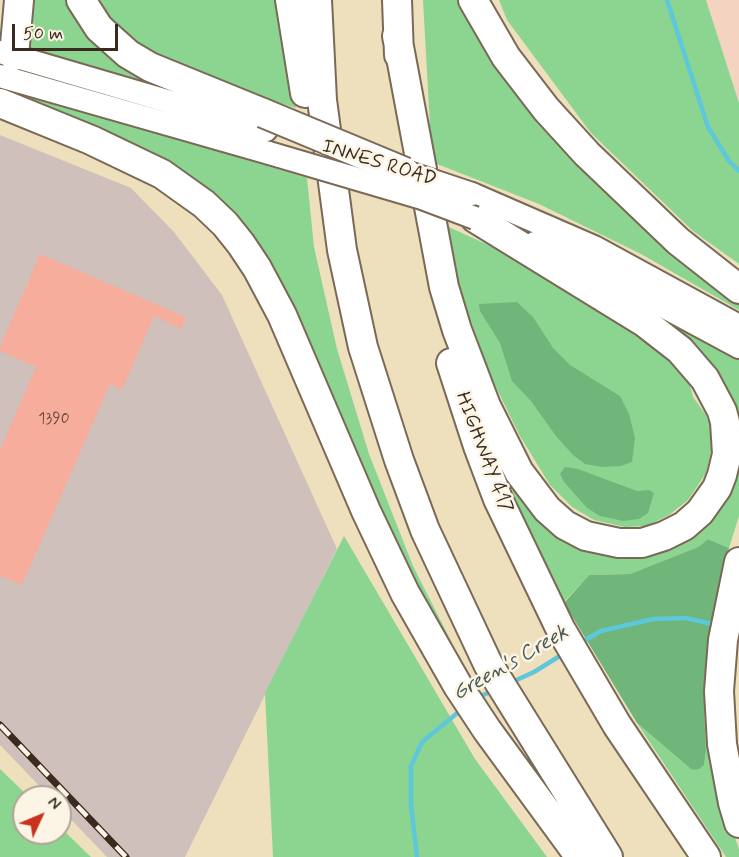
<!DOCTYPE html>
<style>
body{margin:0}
#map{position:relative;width:739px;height:857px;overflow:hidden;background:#eedfbd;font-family:Mynerve,sans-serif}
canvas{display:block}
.north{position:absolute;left:12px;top:785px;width:60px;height:60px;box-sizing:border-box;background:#fcf5e5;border:2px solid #afa495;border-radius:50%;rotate:46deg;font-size:16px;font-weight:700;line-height:24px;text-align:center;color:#3b2a1e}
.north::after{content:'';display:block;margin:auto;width:21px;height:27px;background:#c8321e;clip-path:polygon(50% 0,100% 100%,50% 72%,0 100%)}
.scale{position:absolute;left:12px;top:24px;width:106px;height:27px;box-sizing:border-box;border:3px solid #3b2a1e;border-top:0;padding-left:8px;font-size:18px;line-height:21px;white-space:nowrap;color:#3b2a1e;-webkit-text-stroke:4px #fcf5e5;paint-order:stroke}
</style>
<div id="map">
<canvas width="739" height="857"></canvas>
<div class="north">N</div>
<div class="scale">50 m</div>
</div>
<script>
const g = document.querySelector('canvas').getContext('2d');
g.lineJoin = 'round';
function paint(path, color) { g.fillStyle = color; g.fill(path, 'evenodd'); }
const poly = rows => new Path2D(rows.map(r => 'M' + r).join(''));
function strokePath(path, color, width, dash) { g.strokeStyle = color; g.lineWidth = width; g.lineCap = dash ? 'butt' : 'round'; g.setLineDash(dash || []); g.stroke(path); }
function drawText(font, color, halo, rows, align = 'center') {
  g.font = font + ' Mynerve,sans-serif'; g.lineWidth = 5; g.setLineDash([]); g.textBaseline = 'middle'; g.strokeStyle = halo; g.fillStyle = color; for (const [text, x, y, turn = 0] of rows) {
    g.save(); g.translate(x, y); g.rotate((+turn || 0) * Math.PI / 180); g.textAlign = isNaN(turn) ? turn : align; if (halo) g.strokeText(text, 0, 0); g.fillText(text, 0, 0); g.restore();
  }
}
paint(poly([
 [706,0,739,0,739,103]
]), '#f4d3c1');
paint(poly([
 [0,135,131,188,174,232,222,295,337,549,185,857,107,857,60,808,60,797,50,797,0,745]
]), '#d0c0bc');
paint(poly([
 [31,0,73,0,169,91,23,47],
 [100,0,276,0,281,38,296,108,261,97,155,54,123,31,106,12],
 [423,0,466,0,489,45,739,295,739,310,641,254,539,204,432,162],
 [499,0,706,0,739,103,739,264,693,231,591,133,507,20],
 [0,85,307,178,314,247,337,349,369,454,413,566,452,643,445,647,254,244,0,96],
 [440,223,521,260,604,307,687,372,693,397,706,415,713,433,712,447,706,473,688,500,669,515,646,526,625,527,594,520,572,507,550,485,520,436,490,375,456,279],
 [664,322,739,357,739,516,729,548,708,539,698,547,630,574,589,575,564,602,546,569,512,491,519,487,532,507,666,545,736,457],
 [344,536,475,759,547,857,273,857,265,693],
 [707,688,724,806,739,849,739,857,726,857,637,723,692,770,704,765,706,750,704,708],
 [0,769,29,797,24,797,24,833,60,833,60,827,91,857,0,857]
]), '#8bd591');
paint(poly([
 [517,302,533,317,553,348,570,365,620,396,629,414,635,438,632,462,621,466,602,467,585,464,573,455,556,436,531,401,512,381,500,343,480,311,479,304],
 [565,467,578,469,637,491,649,490,654,493,648,513,639,519,623,521,600,516,587,508,564,482,560,474],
 [708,539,729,548,717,596,709,643,707,688,704,708,706,750,704,765,699,769,692,770,637,723,564,603,589,575,630,574,698,547]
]), '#70b67b');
strokePath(poly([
 [667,0,708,127,729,161,739,171],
 [580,643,601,631,653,619,686,618,716,625],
 [510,683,534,672,563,654],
 [477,698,494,690],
 [417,857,411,805,411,766,422,742,461,710]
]), '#5ec7da', 4.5);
paint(poly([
 [40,254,186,317,181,329,154,316,122,390,110,384,22,585,0,576,0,450,36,367,0,351,0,347]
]), '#f7ad9b');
const secondary = poly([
 [0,52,266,130],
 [0,76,269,153],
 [472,194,594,247,739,326],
 [535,243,635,291,739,347]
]);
const highway = poly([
 [81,0,99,28,128,54,150,67,263,113],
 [290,0,305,93],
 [317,0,322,100,342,250,363,347,399,460,425,530,488,664,608,857],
 [397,0,399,55],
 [473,0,506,57,546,109,587,154,678,241,739,289],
 [397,36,444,287,457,330,486,406,519,472,547,509,565,525,586,536,619,543,642,543,664,536,684,526,700,512,717,488,722,475,727,454,725,422,722,411,705,379,680,350,644,322,475,218],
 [14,56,19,0],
 [0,103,91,140,162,174,204,204,225,224,241,244,257,268,282,315,366,511,405,593,458,686,487,730,580,857],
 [451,363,478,446,498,499,560,628,617,725,706,857],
 [739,562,723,640,719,691,722,744,733,803,739,823]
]);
strokePath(secondary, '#7a6956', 26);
strokePath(highway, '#7a6956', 32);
strokePath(secondary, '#fff', 22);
strokePath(highway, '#fff', 28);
const rail = poly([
 [0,725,126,857]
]);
strokePath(rail, '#3b2a1e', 7);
strokePath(rail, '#fcf5e5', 4.5, [14]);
const secondaryBridge = poly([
 [269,153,422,198,475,218],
 [391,167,472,194]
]);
const highwayBridge = poly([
 [263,113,405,172]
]);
strokePath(secondaryBridge, '#7a6956', 26, []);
strokePath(highwayBridge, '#7a6956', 32, []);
strokePath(secondaryBridge, '#fff', 22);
strokePath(highwayBridge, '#fff', 28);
drawText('16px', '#6a4b3d', null, [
 ["1390",54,420]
]);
drawText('20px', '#3b2a1e', '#fcf5e5', [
 ["INNES ROAD",379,164,17],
 ["HIGHWAY 417",483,453,69]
]);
drawText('italic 21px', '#465956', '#fcf5e5', [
 ["Green's Creek",511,664,-30]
]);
</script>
